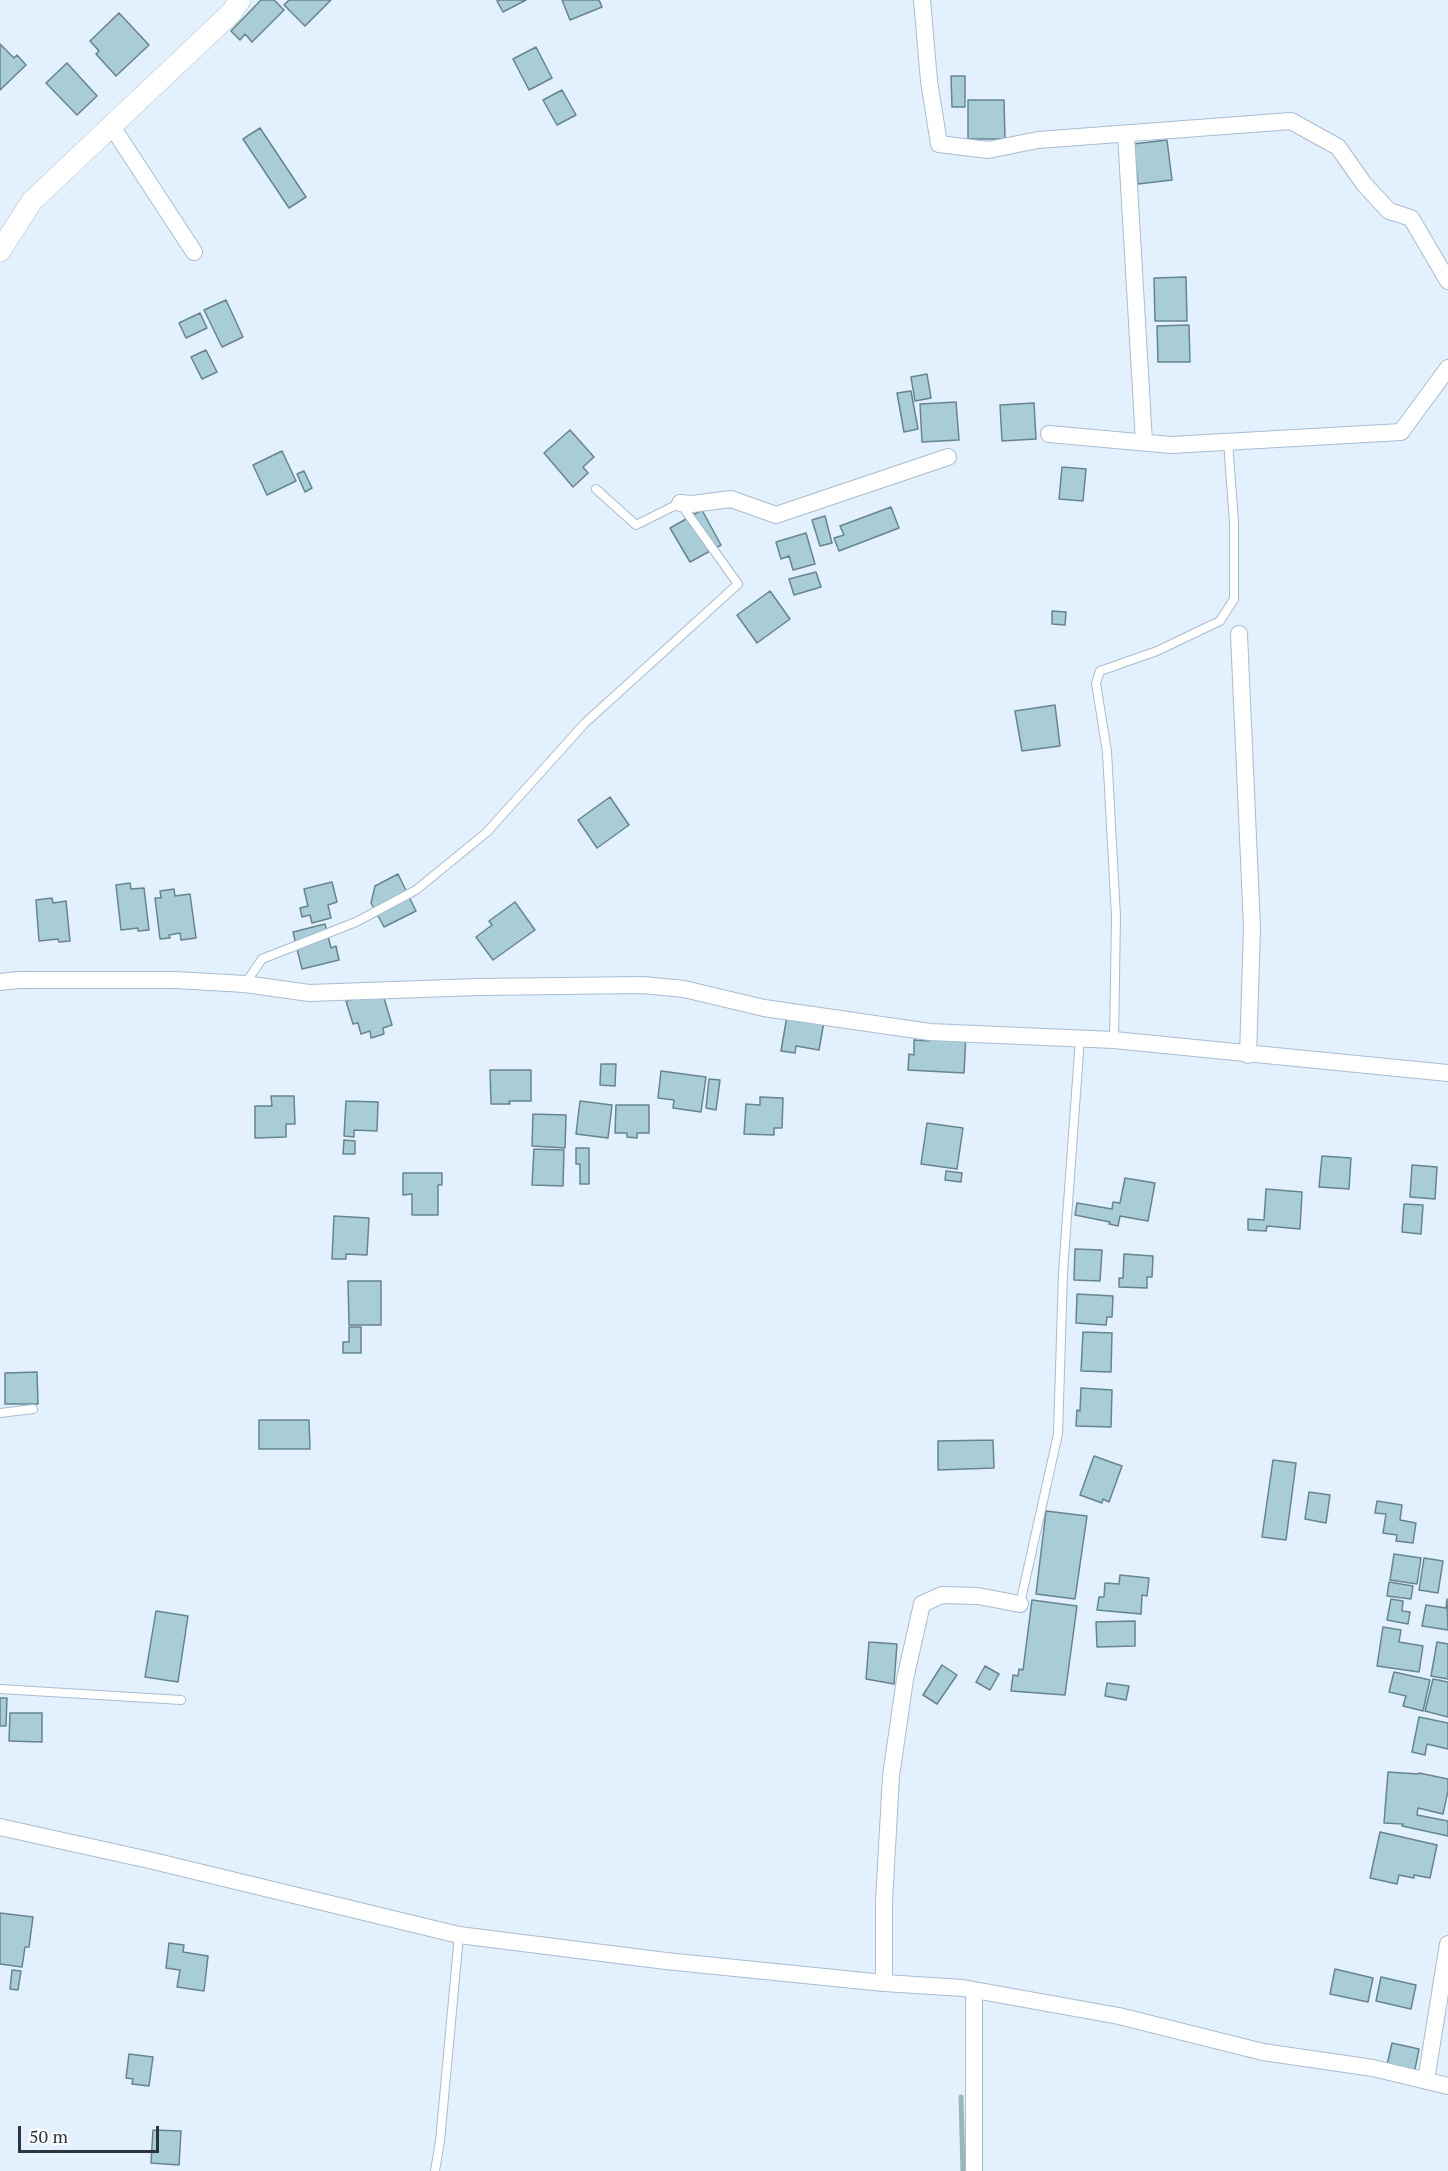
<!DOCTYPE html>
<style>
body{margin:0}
#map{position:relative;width:1448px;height:2171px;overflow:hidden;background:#e3f0fd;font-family:"PT Serif",serif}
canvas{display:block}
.scale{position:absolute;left:18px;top:2126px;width:141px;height:27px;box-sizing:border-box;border:3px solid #2c343c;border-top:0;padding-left:8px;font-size:18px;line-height:21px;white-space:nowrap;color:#2c343c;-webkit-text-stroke:4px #fcfcfc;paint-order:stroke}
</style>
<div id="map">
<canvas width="1448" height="2171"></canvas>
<div class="scale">50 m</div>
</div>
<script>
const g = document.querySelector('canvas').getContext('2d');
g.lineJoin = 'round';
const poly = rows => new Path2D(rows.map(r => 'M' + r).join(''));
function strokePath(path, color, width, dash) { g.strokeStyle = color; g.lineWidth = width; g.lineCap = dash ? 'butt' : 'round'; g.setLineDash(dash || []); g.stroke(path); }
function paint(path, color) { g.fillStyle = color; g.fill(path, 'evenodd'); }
strokePath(poly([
 [961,2097,963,2171]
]), '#94bab3', 5);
const building = poly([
 [261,0,274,0,284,10,252,42,245,34,240,40,231,31,261,0],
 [289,0,331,0,305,26,284,5,289,0],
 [499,0,526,0,503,12,497,1,499,0],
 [562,0,599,0,602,7,570,20,562,0],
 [119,13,149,45,116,76,96,54,99,51,90,41,119,13],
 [0,44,14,58,17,55,26,65,0,90,0,44],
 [536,47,552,78,529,90,513,59,536,47],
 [67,63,97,96,77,115,46,83,67,63],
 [951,76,965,76,965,107,952,107,951,76],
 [562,90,576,115,557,125,543,100,562,90],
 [968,100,1004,100,1005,139,968,139,968,100],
 [260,128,306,197,289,208,243,139,260,128],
 [1167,140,1172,180,1138,184,1133,144,1167,140],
 [1186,277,1187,321,1155,321,1154,278,1186,277],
 [226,300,243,337,222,347,204,310,226,300],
 [200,313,207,328,186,338,179,323,200,313],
 [1189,325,1190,362,1158,362,1157,326,1189,325],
 [206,350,217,372,202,379,191,357,206,350],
 [927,374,931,398,915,401,911,377,927,374],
 [911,391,918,429,904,432,897,393,911,391],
 [956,402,959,440,922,442,920,404,956,402],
 [1034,403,1036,439,1002,441,1000,405,1034,403],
 [570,430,594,457,583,467,588,473,573,487,544,453,570,430],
 [282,451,296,481,267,495,253,465,282,451],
 [1062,467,1086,469,1083,501,1059,499,1062,467],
 [304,471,312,488,305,492,297,474,304,471],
 [891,507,899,528,839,551,834,538,844,535,840,526,891,507],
 [702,510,721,545,690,562,670,528,702,510],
 [825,516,832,543,820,546,812,520,825,516],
 [806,533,815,564,793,570,789,556,781,559,776,542,806,533],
 [816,572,821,587,794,595,789,579,816,572],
 [770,591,790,619,757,643,737,615,770,591],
 [1052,611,1066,612,1065,625,1052,624,1052,611],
 [1055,705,1060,746,1022,751,1015,711,1055,705],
 [610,797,629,825,597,848,578,820,610,797],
 [398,874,416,911,384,927,371,903,375,886,398,874],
 [332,882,337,902,328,905,331,918,312,923,310,915,302,917,300,908,308,906,304,889,332,882],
 [130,883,131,889,144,888,149,930,138,931,138,928,121,930,116,885,130,883],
 [174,889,175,896,190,894,196,938,181,940,180,933,169,935,170,938,160,939,155,898,161,898,160,891,174,889],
 [52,898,53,903,66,901,70,941,59,942,58,939,39,941,36,900,52,898],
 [515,902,535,930,493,960,476,937,492,925,489,921,515,902],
 [325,924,331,948,336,946,339,960,302,969,293,932,325,924],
 [382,991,392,1025,383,1028,384,1034,371,1038,370,1031,361,1034,358,1023,353,1024,346,1001,382,991],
 [788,1010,825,1016,819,1050,796,1046,795,1053,781,1051,788,1010],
 [930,1032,966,1034,964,1073,908,1070,909,1054,914,1055,914,1040,929,1041,930,1032],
 [601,1064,616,1064,615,1086,600,1085,601,1064],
 [490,1070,531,1070,531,1101,509,1101,510,1104,491,1104,490,1070],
 [661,1071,706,1077,701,1112,673,1108,674,1100,658,1098,661,1071],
 [709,1079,720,1080,716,1110,706,1108,709,1079],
 [271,1096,294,1096,295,1124,286,1124,286,1137,255,1138,255,1106,272,1106,271,1096],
 [760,1097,783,1098,782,1128,774,1128,774,1135,744,1134,746,1104,760,1105,760,1097],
 [346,1101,378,1102,377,1131,354,1130,354,1137,344,1136,346,1101],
 [580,1101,612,1105,608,1138,576,1134,580,1101],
 [616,1105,649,1105,649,1133,637,1133,637,1138,627,1137,627,1133,615,1133,616,1105],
 [533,1114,566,1115,565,1148,532,1146,533,1114],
 [927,1123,963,1128,957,1169,921,1164,927,1123],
 [344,1140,355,1141,355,1154,343,1154,344,1140],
 [576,1148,589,1148,589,1184,580,1184,580,1164,576,1164,576,1148],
 [534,1149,564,1150,563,1186,532,1185,534,1149],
 [1322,1156,1351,1158,1349,1189,1319,1187,1322,1156],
 [1412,1165,1437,1167,1435,1199,1410,1197,1412,1165],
 [946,1171,962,1173,961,1182,945,1180,946,1171],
 [403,1173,442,1173,442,1185,438,1185,438,1215,412,1215,412,1194,403,1195,403,1173],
 [1125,1178,1155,1183,1148,1221,1120,1216,1118,1226,1109,1224,1110,1222,1075,1215,1077,1203,1112,1209,1113,1202,1120,1203,1125,1178],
 [1266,1189,1302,1192,1300,1229,1267,1226,1266,1231,1248,1230,1248,1219,1264,1220,1266,1189],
 [1404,1204,1423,1205,1421,1234,1402,1232,1404,1204],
 [334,1216,369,1218,367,1255,346,1254,346,1259,332,1259,334,1216],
 [1075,1249,1102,1250,1100,1281,1074,1280,1075,1249],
 [1124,1254,1153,1256,1152,1277,1147,1277,1147,1288,1119,1287,1119,1278,1123,1278,1124,1254],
 [348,1281,381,1281,381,1325,349,1325,348,1281],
 [1077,1294,1113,1296,1112,1317,1107,1317,1106,1325,1076,1323,1077,1294],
 [349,1327,361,1327,361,1353,343,1353,343,1342,349,1342,349,1327],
 [1083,1332,1112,1333,1111,1372,1081,1371,1083,1332],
 [37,1372,38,1404,5,1404,5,1373,37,1372],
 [1081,1388,1112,1390,1111,1427,1076,1426,1077,1410,1080,1411,1081,1388],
 [259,1420,309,1420,310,1449,259,1449,259,1420],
 [993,1440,994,1468,938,1470,938,1441,993,1440],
 [1094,1456,1122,1466,1109,1502,1103,1499,1102,1503,1080,1495,1094,1456],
 [1273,1460,1296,1463,1286,1540,1262,1537,1273,1460],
 [1309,1492,1330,1495,1326,1523,1305,1519,1309,1492],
 [1377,1501,1402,1505,1400,1520,1416,1523,1413,1543,1396,1541,1397,1535,1383,1533,1386,1514,1375,1513,1377,1501],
 [1046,1511,1087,1516,1075,1599,1036,1594,1046,1511],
 [1394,1554,1421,1558,1417,1584,1390,1580,1394,1554],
 [1424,1558,1443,1561,1438,1593,1419,1590,1424,1558],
 [1120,1575,1149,1578,1147,1596,1142,1595,1141,1614,1097,1610,1099,1597,1104,1597,1105,1583,1119,1584,1120,1575],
 [1389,1582,1413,1586,1411,1599,1387,1596,1389,1582],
 [1391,1599,1403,1601,1402,1611,1410,1612,1408,1624,1387,1620,1391,1599],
 [1447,1599,1448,1630,1422,1626,1426,1605,1446,1608,1447,1599],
 [1032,1600,1077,1606,1065,1695,1011,1691,1013,1675,1018,1676,1019,1669,1023,1670,1032,1600],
 [156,1611,188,1616,178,1682,145,1677,156,1611],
 [1135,1621,1135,1646,1097,1647,1096,1622,1135,1621],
 [1383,1627,1401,1630,1399,1642,1423,1646,1419,1672,1377,1666,1383,1627],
 [869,1642,897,1644,894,1684,866,1679,869,1642],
 [1437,1642,1448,1644,1448,1679,1431,1676,1437,1642],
 [942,1665,957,1675,937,1704,923,1695,942,1665],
 [985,1666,999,1674,990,1690,976,1682,985,1666],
 [1394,1672,1430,1680,1423,1711,1403,1706,1406,1696,1389,1692,1394,1672],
 [1433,1679,1448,1682,1448,1717,1425,1711,1433,1679],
 [1107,1683,1129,1686,1126,1700,1105,1696,1107,1683],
 [0,1698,7,1698,6,1726,0,1726,0,1698],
 [10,1713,42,1713,42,1742,9,1741,10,1713],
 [1419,1717,1448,1723,1448,1749,1427,1744,1425,1755,1412,1752,1419,1717],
 [1388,1772,1418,1774,1419,1773,1448,1779,1448,1791,1443,1814,1418,1808,1417,1815,1448,1821,1448,1836,1402,1826,1403,1824,1384,1823,1388,1772],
 [1380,1832,1437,1845,1430,1878,1414,1875,1414,1878,1399,1875,1397,1884,1370,1878,1380,1832],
 [0,1913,33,1917,29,1947,25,1947,22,1967,0,1964,0,1913],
 [169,1943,184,1945,183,1952,208,1956,204,1991,177,1987,180,1970,166,1968,169,1943],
 [1335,1969,1373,1978,1368,2002,1330,1994,1335,1969],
 [12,1970,21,1971,18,1990,10,1989,12,1970],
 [1381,1977,1416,1985,1411,2009,1376,2001,1381,1977],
 [1392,2043,1419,2049,1412,2084,1384,2078,1392,2043],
 [129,2054,153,2057,149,2086,132,2084,133,2079,126,2078,129,2054],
 [153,2130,181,2131,179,2165,151,2163,153,2130]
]);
paint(building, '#a8cdd6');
strokePath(building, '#66858d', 1.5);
const service = poly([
 [245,984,262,959,356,922,416,890,487,832,585,723,738,584,680,503,636,525,596,489],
 [1114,1040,1116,917,1107,752,1096,683,1100,671,1157,651,1220,621,1234,599,1234,523,1228,441],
 [0,1413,33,1409],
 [1020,1604,1058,1434,1063,1272,1080,1038],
 [0,1689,181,1700],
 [435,2171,440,2141,459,1935]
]);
const minor = poly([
 [922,0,929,81,939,144,988,150,1038,140,1291,121,1338,147,1364,184,1389,211,1411,218,1448,281],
 [111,125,194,252],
 [1126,134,1144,442],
 [1049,434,1171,445,1401,432,1448,368],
 [680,503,692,504,731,499,776,515,948,457],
 [1239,634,1252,928,1248,1055],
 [0,982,18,980,175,980,245,984,309,993,478,987,643,985,684,989,764,1008,930,1032,1114,1040,1448,1073],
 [0,1827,149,1860,459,1935,666,1961,884,1983,963,1988,1119,2016,1263,2052,1373,2068,1448,2086],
 [884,1983,884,1901,891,1776,905,1679,922,1604,942,1595,978,1596,1020,1604],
 [974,1990,974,2171],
 [1426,2080,1448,1944]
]);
const tertiary = poly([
 [0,251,32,201,231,13,240,0]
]);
strokePath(service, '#a8bdd1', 10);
strokePath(minor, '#a8bdd1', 18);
strokePath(tertiary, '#a8bdd1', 22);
strokePath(service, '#fff', 8);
strokePath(minor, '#fff', 16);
strokePath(tertiary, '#fff', 21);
</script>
